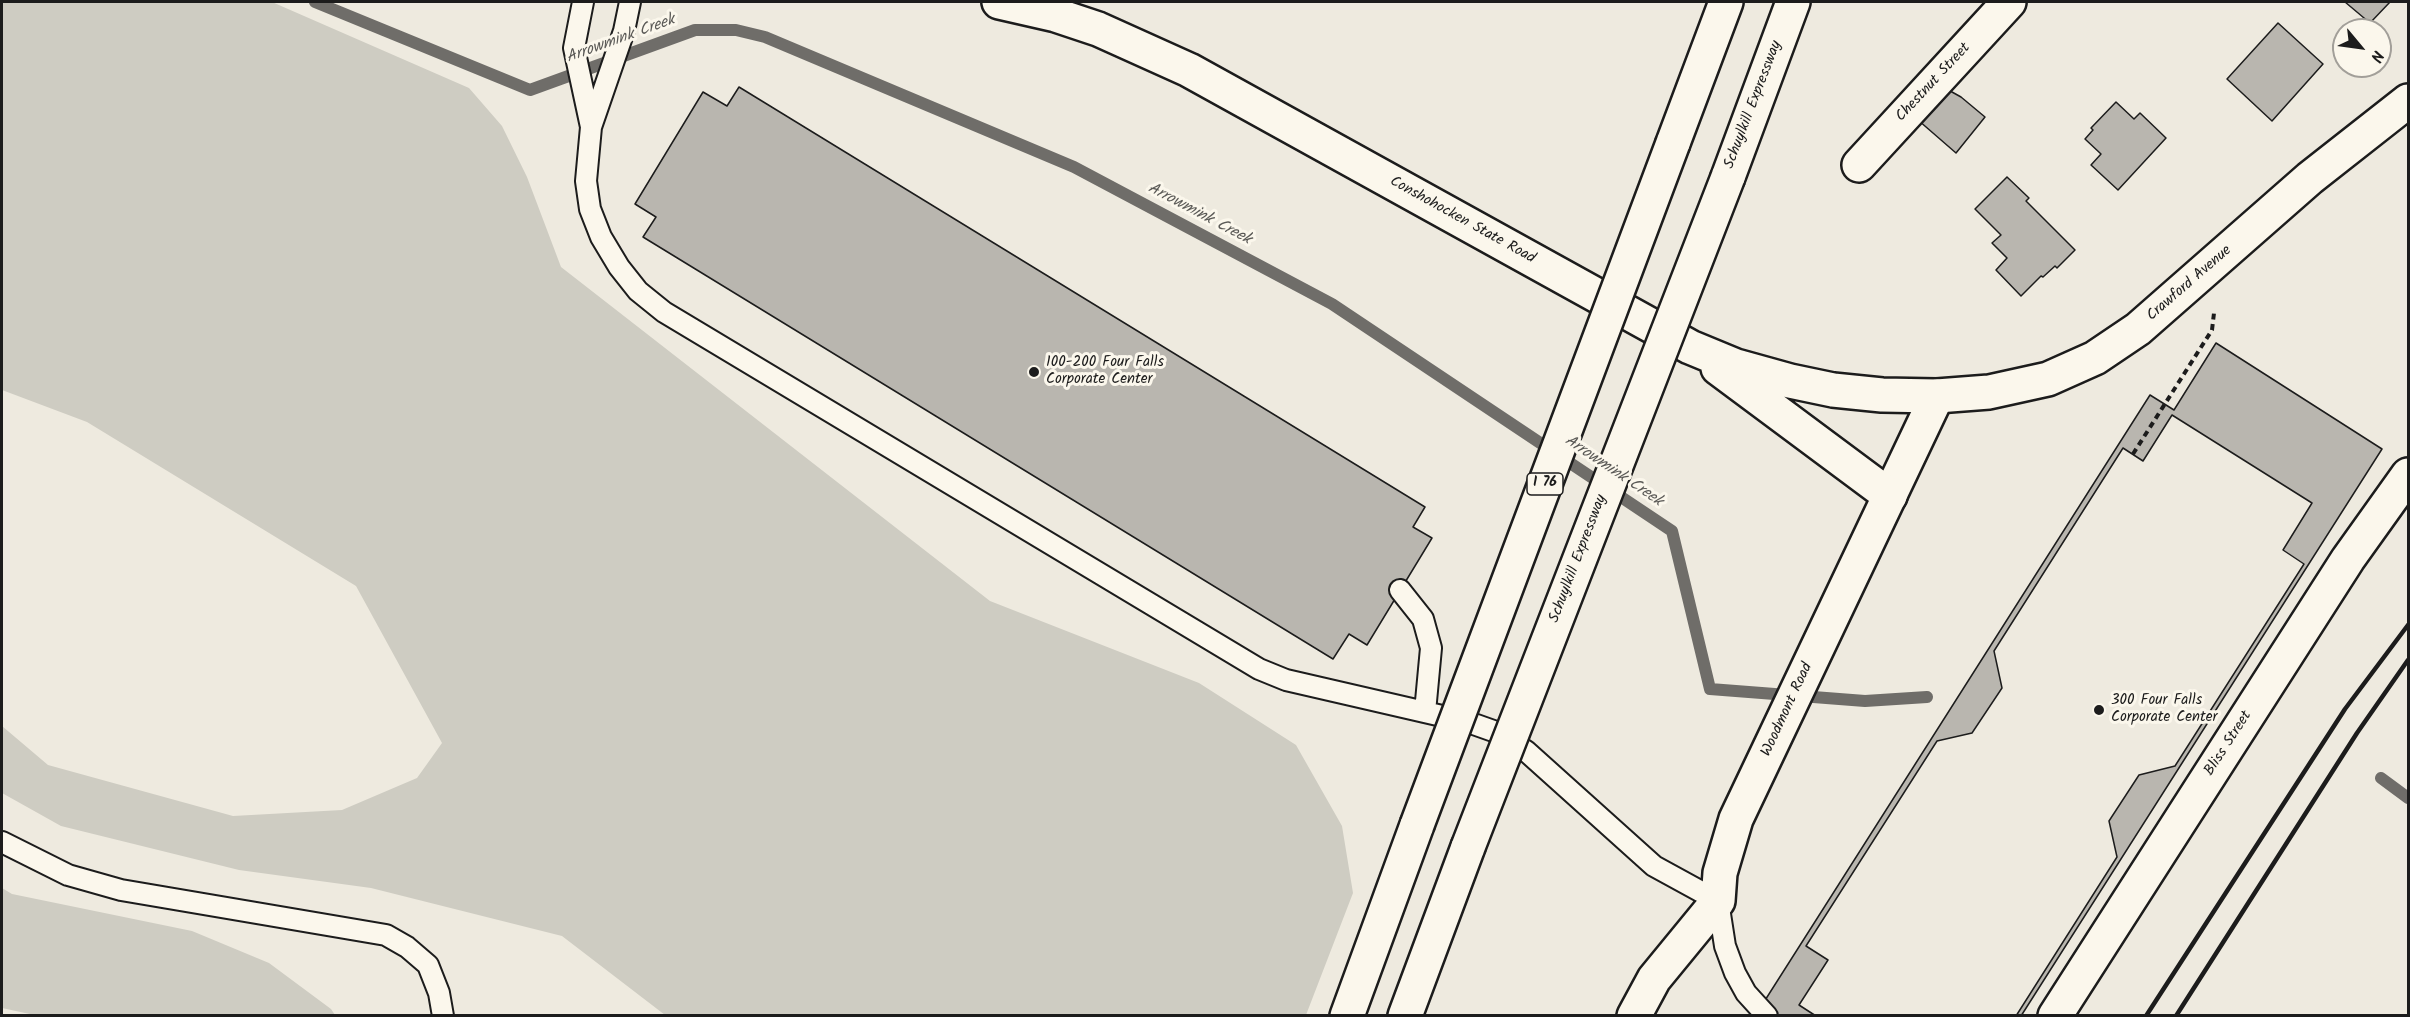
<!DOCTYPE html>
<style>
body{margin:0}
#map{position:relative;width:2410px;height:1017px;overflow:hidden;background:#eeeadf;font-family:Kalam,sans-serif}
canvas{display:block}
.frame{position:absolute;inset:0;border:3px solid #1c1c1c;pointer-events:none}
.north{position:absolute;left:2332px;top:18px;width:60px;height:60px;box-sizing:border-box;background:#fbf7ec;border:2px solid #a29f99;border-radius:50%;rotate:119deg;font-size:16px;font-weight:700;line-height:24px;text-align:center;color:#1c1c1c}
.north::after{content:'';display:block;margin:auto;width:21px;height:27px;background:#1c1c1c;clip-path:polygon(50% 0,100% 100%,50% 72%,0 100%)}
</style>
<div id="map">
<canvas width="2410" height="1017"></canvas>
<div class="frame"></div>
<div class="north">N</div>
</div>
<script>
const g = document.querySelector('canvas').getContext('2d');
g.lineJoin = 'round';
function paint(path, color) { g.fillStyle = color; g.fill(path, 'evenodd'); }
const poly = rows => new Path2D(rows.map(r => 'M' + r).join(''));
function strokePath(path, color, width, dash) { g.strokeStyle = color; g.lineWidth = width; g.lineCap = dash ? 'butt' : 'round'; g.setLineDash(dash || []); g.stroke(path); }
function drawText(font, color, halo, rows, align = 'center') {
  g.font = font + ' Kalam,sans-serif'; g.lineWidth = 6; g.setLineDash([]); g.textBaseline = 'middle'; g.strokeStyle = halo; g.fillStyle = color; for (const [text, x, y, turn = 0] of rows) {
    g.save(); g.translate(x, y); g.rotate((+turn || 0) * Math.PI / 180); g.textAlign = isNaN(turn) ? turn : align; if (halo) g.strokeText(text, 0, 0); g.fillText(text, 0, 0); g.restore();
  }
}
paint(poly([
 [2,2,272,2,469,88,502,126,527,177,561,267,990,601,1199,683,1296,745,1342,826,1353,893,1306,1015,665,1015,562,936,371,888,239,870,61,826,2,793,2,726,48,765,233,816,342,810,417,778,442,743,356,586,87,422,2,390],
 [2,888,12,894,192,931,269,963,331,1009,335,1015,39,1016,2,1008]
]), '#ceccc2');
strokePath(poly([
 [315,2,530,90,695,30,736,30,765,37,1074,167,1332,304,1672,531,1710,689,1865,701,1927,697],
 [2381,778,2408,798]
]), '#6f6d69', 12);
const building = poly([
 [2345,2,2390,2,2370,23,2345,2],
 [2278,23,2323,64,2272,121,2227,79,2278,23],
 [739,87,1425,507,1413,527,1432,538,1367,645,1349,634,1333,659,643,237,656,217,635,204,703,92,727,106,739,87],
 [1943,87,1961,97,1985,117,1956,153,1918,120,1943,87],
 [2116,102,2134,119,2140,113,2166,138,2118,190,2091,165,2101,154,2085,139,2093,130,2091,128,2116,102],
 [2007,177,2029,198,2026,201,2075,250,2057,268,2055,266,2043,277,2041,276,2021,296,1996,270,2007,258,1992,243,2001,235,1975,209,2007,177],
 [2216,343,2382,449,2021,1016,1755,1016,2150,395,2174,410,2216,343],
 [2172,415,2312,503,2283,550,2304,564,2175,766,2139,775,2109,821,2117,857,2016,1016,1816,1016,1799,1005,1828,960,1806,946,1937,741,1972,733,2002,688,1994,651,2123,448,2143,461,2172,415]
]);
paint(building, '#b9b6af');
strokePath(building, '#1c1c1c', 1.5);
const service = poly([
 [583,2,574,48,591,127],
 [630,2,624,31,591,127,586,181,590,209,601,237,619,267,638,291,664,312,1259,669,1286,680,1468,722,1499,733,1526,751,1654,866,1718,901,1725,946,1735,973,1746,993,1767,1016],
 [1400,590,1423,619,1431,648,1425,712],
 [2,842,68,875,121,890,386,935,407,947,428,965,439,993,443,1016]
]);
const minor = poly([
 [1859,165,2009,2],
 [1634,1016,1654,979,1718,901,1720,873,1736,819,1937,396],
 [2055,1016,2348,559,2408,475]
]);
const secondary = poly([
 [999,2,1056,15,1098,29,1189,70,1690,347,1736,366,1790,381,1833,390,1882,395,1937,396,1989,392,2048,379,2095,358,2138,329,2310,178,2408,101],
 [1718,368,1890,496]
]);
const motorway = poly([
 [1673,143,1726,2],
 [1728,177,1793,2],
 [1347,1016,1417,825],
 [1405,1016,1468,847]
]);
strokePath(service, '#1c1c1c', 24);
strokePath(minor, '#1c1c1c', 38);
strokePath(secondary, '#1c1c1c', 38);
strokePath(motorway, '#1c1c1c', 38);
strokePath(poly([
 [2133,454,2212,330,2214,313]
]), '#1c1c1c', 4, [6, 4.5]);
strokePath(service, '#fbf7ec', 20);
strokePath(minor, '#fbf7ec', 33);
strokePath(secondary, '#fbf7ec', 33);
strokePath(motorway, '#fbf7ec', 33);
strokePath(poly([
 [2146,1016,2345,709,2408,625],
 [2176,1016,2357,733,2408,660]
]), '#1c1c1c', 4.5);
const motorwayBridge = poly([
 [1417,825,1673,143],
 [1468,847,1728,177]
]);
strokePath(motorwayBridge, '#1c1c1c', 38, []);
strokePath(motorwayBridge, '#fbf7ec', 33);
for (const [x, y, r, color] of [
 [1034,372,6,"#1c1c1c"],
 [2099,710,6,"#1c1c1c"]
]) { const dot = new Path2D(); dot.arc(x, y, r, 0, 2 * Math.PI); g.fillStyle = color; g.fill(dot); strokePath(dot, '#fbf7ec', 2); }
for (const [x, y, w] of [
 [1545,484,36]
]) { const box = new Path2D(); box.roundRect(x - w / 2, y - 11, w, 22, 4.5); g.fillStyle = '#fbf7ec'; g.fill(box); strokePath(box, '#1c1c1c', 1.5); }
drawText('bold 14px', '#1c1c1c', null, [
 ["I 76",1545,484]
]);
drawText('15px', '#1c1c1c', '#fbf7ec', [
 ["Chestnut Street",1934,83,-47],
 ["Schuylkill Expressway",1754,105,-69],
 ["Conshohocken State Road",1462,221,29],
 ["Crawford Avenue",2190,284,-41],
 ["Schuylkill Expressway",1579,559,-69],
 ["Woodmont Road",1788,710,-65],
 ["Bliss Street",2229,744,-57]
]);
drawText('15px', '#1c1c1c', '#fbf7ec', [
 ["100-200 Four Falls",1046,363],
 ["Corporate Center",1046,380],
 ["300 Four Falls",2111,701],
 ["Corporate Center",2111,718]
], 'left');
drawText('italic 16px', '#5a5956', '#fbf7ec', [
 ["Arrowmink Creek",621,40,-20],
 ["Arrowmink Creek",1199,215,28],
 ["Arrowmink Creek",1613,472,34]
]);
</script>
